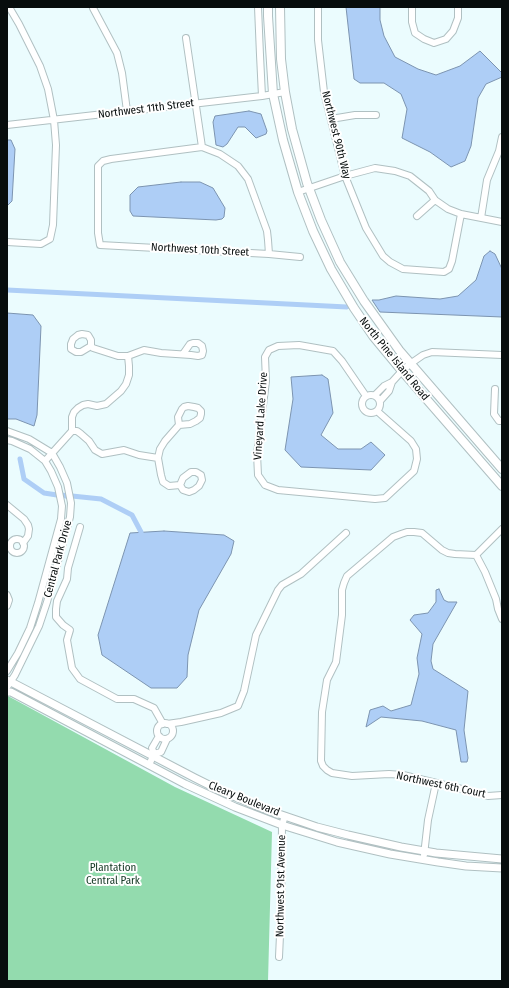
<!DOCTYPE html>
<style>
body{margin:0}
#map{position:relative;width:509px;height:988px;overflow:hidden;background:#ebfcfe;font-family:"Fira Sans Condensed",sans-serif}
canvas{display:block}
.frame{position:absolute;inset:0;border:8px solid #070d0d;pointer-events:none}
</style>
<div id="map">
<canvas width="509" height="988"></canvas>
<div class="frame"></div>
</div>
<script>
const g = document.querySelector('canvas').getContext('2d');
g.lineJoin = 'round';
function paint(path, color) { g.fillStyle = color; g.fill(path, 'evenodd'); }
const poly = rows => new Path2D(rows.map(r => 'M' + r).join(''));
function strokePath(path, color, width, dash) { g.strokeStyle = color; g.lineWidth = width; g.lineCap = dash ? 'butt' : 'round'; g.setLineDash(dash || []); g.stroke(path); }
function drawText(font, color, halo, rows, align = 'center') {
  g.font = font + ' "Fira Sans Condensed",sans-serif'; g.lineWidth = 4; g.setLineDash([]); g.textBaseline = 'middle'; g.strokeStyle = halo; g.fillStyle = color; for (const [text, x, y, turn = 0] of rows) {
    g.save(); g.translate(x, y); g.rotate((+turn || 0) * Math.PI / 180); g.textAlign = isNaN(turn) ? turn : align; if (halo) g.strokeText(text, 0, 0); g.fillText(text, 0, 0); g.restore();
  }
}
paint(poly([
 [8,696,175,787,272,832,268,981,7,981,7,698]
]), '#93dbae');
const water = poly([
 [346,7,380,7,380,20,384,36,395,57,418,69,436,75,460,66,480,51,502,73,502,77,486,84,478,98,471,146,465,161,451,167,430,152,402,138,407,109,401,94,384,83,360,83,354,79,346,7],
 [249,111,261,114,267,131,266,134,256,138,245,127,238,127,227,144,223,147,216,145,213,122,215,116,249,111],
 [7,140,11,140,15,149,12,201,7,206,7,140],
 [181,182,200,182,213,188,225,208,224,217,222,219,216,220,133,216,130,211,130,195,138,187,181,182],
 [490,251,495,254,502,269,502,317,380,312,372,300,379,300,396,296,440,299,458,296,476,280,484,256,490,251],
 [7,313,33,315,41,326,37,415,34,426,16,419,7,419,7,313],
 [322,375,328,379,333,413,321,435,338,449,361,449,371,442,385,455,371,470,301,467,285,450,293,399,291,377,322,375],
 [164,531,224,535,234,541,231,554,199,610,188,655,187,677,177,688,151,688,102,655,98,635,130,533,164,531],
 [439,589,444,600,448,602,457,602,433,644,431,661,433,669,468,691,464,730,468,758,467,762,461,762,456,730,422,721,381,717,366,727,370,710,383,706,391,711,411,705,419,674,417,658,422,634,410,620,414,615,428,613,436,602,436,590,439,589]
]);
paint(water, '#aecef6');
strokePath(water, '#7c94b0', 1);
strokePath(poly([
 [7,290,347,307],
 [20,459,24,479,44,493,57,495],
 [62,495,66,496],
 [72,496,101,499,132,515,141,532]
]), '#aecef6', 5);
const minor = poly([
 [258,7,260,55,262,96],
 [318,7,318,40,324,92,345,176,366,228,383,256,390,262,403,269,444,272,449,269,452,261,461,214],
 [412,7,412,22,415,33,424,39,434,43,446,39,453,31,458,18,458,7],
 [93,8,117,53,122,73,127,111],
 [186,38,202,147],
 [331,119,355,115,376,115],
 [7,125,262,96,285,92],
 [298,192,345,176,375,168,395,171,410,176,429,191,435,200,448,209,461,214,502,222],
 [417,216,435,200],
 [481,218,487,180,499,151,502,137],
 [7,242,41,244,50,239,53,225,56,145,54,120,48,89,40,66,19,24,9,7],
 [269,254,268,240,267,231,248,179,238,166,220,154,202,147,111,159,103,161,98,166,98,233,100,245,269,254,300,257],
 [91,346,81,352,76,352,71,349,71,344,73,339,78,335,82,334,88,335,91,340,91,346,93,348,118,356,128,356,144,350,161,353,191,355,198,356,202,355,203,351,202,346,198,343,193,343,190,344,183,354],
 [495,389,494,414,499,421,502,421],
 '362 404a9 9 0 1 1 18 0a9 9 0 1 1-18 0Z',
 [375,395,384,386,392,382,402,371,410,364,423,355,432,352,502,355],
 [366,396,342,361,333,351,299,345,278,346,269,350,265,357,266,381,257,454,258,475,265,485,278,490,375,499,385,498,414,471,417,459,416,449,411,441,377,411],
 [380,401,389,391,392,382],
 [179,425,178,417,182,409,184,407,188,406,194,407,198,408,201,411,201,414,200,418,196,421,190,424,179,425,165,441,160,449,158,458,161,475,163,482,169,486,180,485,183,490,189,492,194,490,199,486,202,480,201,475,196,472,191,472,183,478,180,485],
 [7,431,29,439,52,453,60,467,67,483,71,503,70,517,47,602,39,626,15,675,7,687],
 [72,431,72,417,74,412,78,408,83,405,88,404,97,406,106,404,121,391,126,384,129,375,129,366,128,356],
 [72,431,77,431,81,434,89,441,95,450,102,454,124,450,139,455,158,458],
 [7,440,12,441,30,449,45,461,51,471,58,487,62,506,61,519,38,603,30,628,18,653,7,671],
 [45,461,72,431],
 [7,505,24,519,28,525,29,529,28,536,23,543],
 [80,527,68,568,67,579,57,601,56,609,56,617,63,625,70,630,67,640,72,668,80,679,117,699,134,699,154,708,163,724],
 [502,529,476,555,485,572,496,599,498,609,502,619],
 '10 546a7 7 0 1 1 14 0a7 7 0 1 1-14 0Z',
 [476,555,455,554,448,553,442,550,422,533,414,532,407,532,401,534,393,537,347,576,344,583,342,590,342,615,336,662,327,680,322,712,321,761,323,766,327,770,332,773,352,776,389,774,403,775,470,791,488,796,502,795],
 [7,595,9,600,7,606],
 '157 731a8 8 0 1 1 16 0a8 8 0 1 1-16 0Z',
 [167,724,181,722,221,713,238,706,244,691,256,635,278,590,282,585,301,574,346,533],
 [154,754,152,748,159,736],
 [149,765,154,754,161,752,167,739],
 [424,855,428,820,436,783],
 [279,957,281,913,282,825,285,816]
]);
const tertiary = poly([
 [7,680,15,684,195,778,221,791,270,811,317,827,348,835,401,847,436,853,502,859],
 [7,692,11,692,185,784,235,807,282,825,337,842,390,854,438,862,466,866,502,868]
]);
const secondary = poly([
 [268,7,268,16,273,94,283,140,298,192,313,231,331,269,354,308,373,336,402,371,502,486],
 [280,7,281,59,285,92,292,129,307,183,321,220,340,262,364,301,399,350,502,469]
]);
strokePath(minor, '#b0c0c2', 8);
strokePath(tertiary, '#b0c0c2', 9);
strokePath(secondary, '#b0c0c2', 10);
strokePath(minor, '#fff', 6);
strokePath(tertiary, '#fff', 7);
strokePath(secondary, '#fff', 8);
drawText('11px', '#070d0d', '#fff', [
 ["Northwest 11th Street",146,109,-7],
 ["Northwest 90th Way",336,135,76],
 ["Northwest 10th Street",200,250,3],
 ["North Pine Island Road",394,359,51],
 ["Vineyard Lake Drive",261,416,-86],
 ["Central Park Drive",58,559,-75],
 ["Northwest 6th Court",441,785,12],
 ["Cleary Boulevard",244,799,22],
 ["Northwest 91st Avenue",281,886,-89]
]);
drawText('11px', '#113521', '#fff', [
 ["Plantation",113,868],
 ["Central Park",113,881]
]);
</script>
